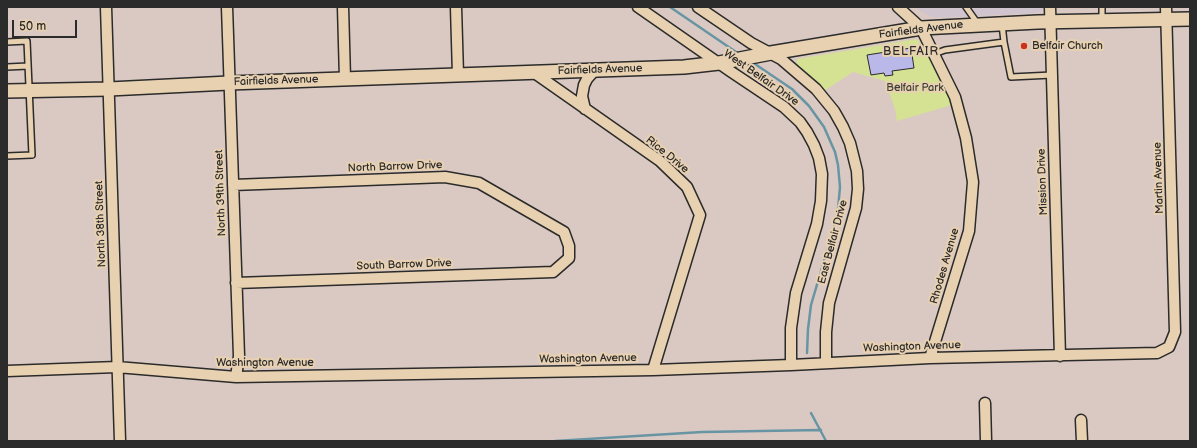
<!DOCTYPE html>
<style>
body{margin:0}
#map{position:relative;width:1197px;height:448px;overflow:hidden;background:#dac9c2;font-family:"Balsamiq Sans",sans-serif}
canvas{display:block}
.frame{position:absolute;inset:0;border:8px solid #2b2b2b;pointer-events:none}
.scale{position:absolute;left:12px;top:20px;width:65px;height:18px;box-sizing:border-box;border:2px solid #2b2b2b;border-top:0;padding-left:5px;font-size:12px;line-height:14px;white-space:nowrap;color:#2b2b2b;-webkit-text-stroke:3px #e8d1b1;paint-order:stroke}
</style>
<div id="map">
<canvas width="1197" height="448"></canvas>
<div class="frame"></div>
<div class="scale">50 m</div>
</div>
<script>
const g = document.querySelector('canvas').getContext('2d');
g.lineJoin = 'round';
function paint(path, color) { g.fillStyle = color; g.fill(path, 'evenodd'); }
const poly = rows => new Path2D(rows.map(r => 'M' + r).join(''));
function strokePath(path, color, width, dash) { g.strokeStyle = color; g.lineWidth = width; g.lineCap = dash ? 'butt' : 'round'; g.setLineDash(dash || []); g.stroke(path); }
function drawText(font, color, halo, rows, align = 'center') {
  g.font = font + ' "Balsamiq Sans",sans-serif'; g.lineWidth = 4; g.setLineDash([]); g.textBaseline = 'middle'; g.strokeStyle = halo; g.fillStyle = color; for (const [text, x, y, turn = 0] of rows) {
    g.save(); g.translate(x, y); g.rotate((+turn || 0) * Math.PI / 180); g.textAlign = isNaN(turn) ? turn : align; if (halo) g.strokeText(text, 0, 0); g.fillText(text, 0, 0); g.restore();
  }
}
paint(poly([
 [915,7,1044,7,1043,10,1036,13,937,18,927,15]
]), '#d0c4ce');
paint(poly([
 [917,39,928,55,941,80,952,105,897,121,895,109,885,81,853,72,824,91,797,67,797,59]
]), '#d5e193');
strokePath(poly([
 [670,7,739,54],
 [752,62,792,89,809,106,824,127,835,152,838,165,840,187,838,209,834,227,811,305,808,329,807,353],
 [811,413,826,441],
 [555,441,702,432,821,430]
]), '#6895a3', 2.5);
const building = poly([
 [911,48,914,68,892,71,893,75,885,76,884,73,871,75,867,55,911,48]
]);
paint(building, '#bab7e9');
strokePath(building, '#2b2b2b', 1);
const service = poly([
 [966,7,978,24],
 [1102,7,1102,20],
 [1002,24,1004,42],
 [7,42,27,41,32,155,7,156],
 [934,54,945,50,1004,42,1011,77,1052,75],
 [7,67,28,66]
]);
const minor = poly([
 [106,7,120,441],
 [227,7,239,356,236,377],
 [343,7,345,79],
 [456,7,458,75],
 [638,7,730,71,784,107,800,122,807,132,814,145,819,158,822,174,821,201,817,224,796,293,791,328,791,365],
 [698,7,751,43,781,59,816,89,834,111,843,127,850,143,857,171,858,189,856,208,829,303,826,332,826,363],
 [898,7,921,28,955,97,966,138,973,182,969,231,930,358],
 [1050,7,1060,356],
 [533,72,660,161,687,187,700,215,653,370],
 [585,109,582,96,584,85,587,79,595,70],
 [233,185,445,177,479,183,564,232,569,246,569,258,553,272,236,283],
 [7,371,117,367,236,377,653,370,791,365,930,358,1157,353,1169,347,1175,332,1166,7],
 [985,403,986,441],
 [1081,420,1082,441]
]);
const tertiary = poly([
 [7,91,109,89,229,83,684,67,719,63,771,53,921,28,1038,22,1190,19]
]);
strokePath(service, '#2b2b2b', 8);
strokePath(minor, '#2b2b2b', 13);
strokePath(tertiary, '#2b2b2b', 16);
strokePath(service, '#e8d1b1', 5);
strokePath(minor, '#e8d1b1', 10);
strokePath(tertiary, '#e8d1b1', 13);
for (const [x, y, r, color] of [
 [1024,46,4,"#c8321e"]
]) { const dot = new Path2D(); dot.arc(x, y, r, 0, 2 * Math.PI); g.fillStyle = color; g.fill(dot); strokePath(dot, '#e8d1b1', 1.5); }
drawText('11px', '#2b2b2b', '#e8d1b1', [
 ["Fairfields Avenue",921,30,-7],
 ["Fairfields Avenue",600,70,-2],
 ["West Belfair Drive",761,78,35],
 ["Fairfields Avenue",276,81,-2],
 ["Rice Drive",667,155,39],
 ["North Barrow Drive",395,167,-2],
 ["Martin Avenue",1159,178,-92],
 ["Mission Drive",1043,182,-92],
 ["North 39th Street",221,193,-92],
 ["North 38th Street",101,224,-92],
 ["East Belfair Drive",833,242,-75],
 ["South Barrow Drive",404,265,-2],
 ["Rhodes Avenue",945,266,-74],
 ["Washington Avenue",912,347,-2],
 ["Washington Avenue",588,359,-1],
 ["Washington Avenue",265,363]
]);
drawText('11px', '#2b2b2b', '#e8d1b1', [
 ["Belfair Church",1032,46]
], 'left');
drawText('11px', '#3c3d35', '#e8d1b1', [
 ["Belfair Park",915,88]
]);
g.letterSpacing = '1px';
drawText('12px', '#2b2b2b', '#e8d1b1', [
 ["BELFAIR",911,52]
]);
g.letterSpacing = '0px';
</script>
